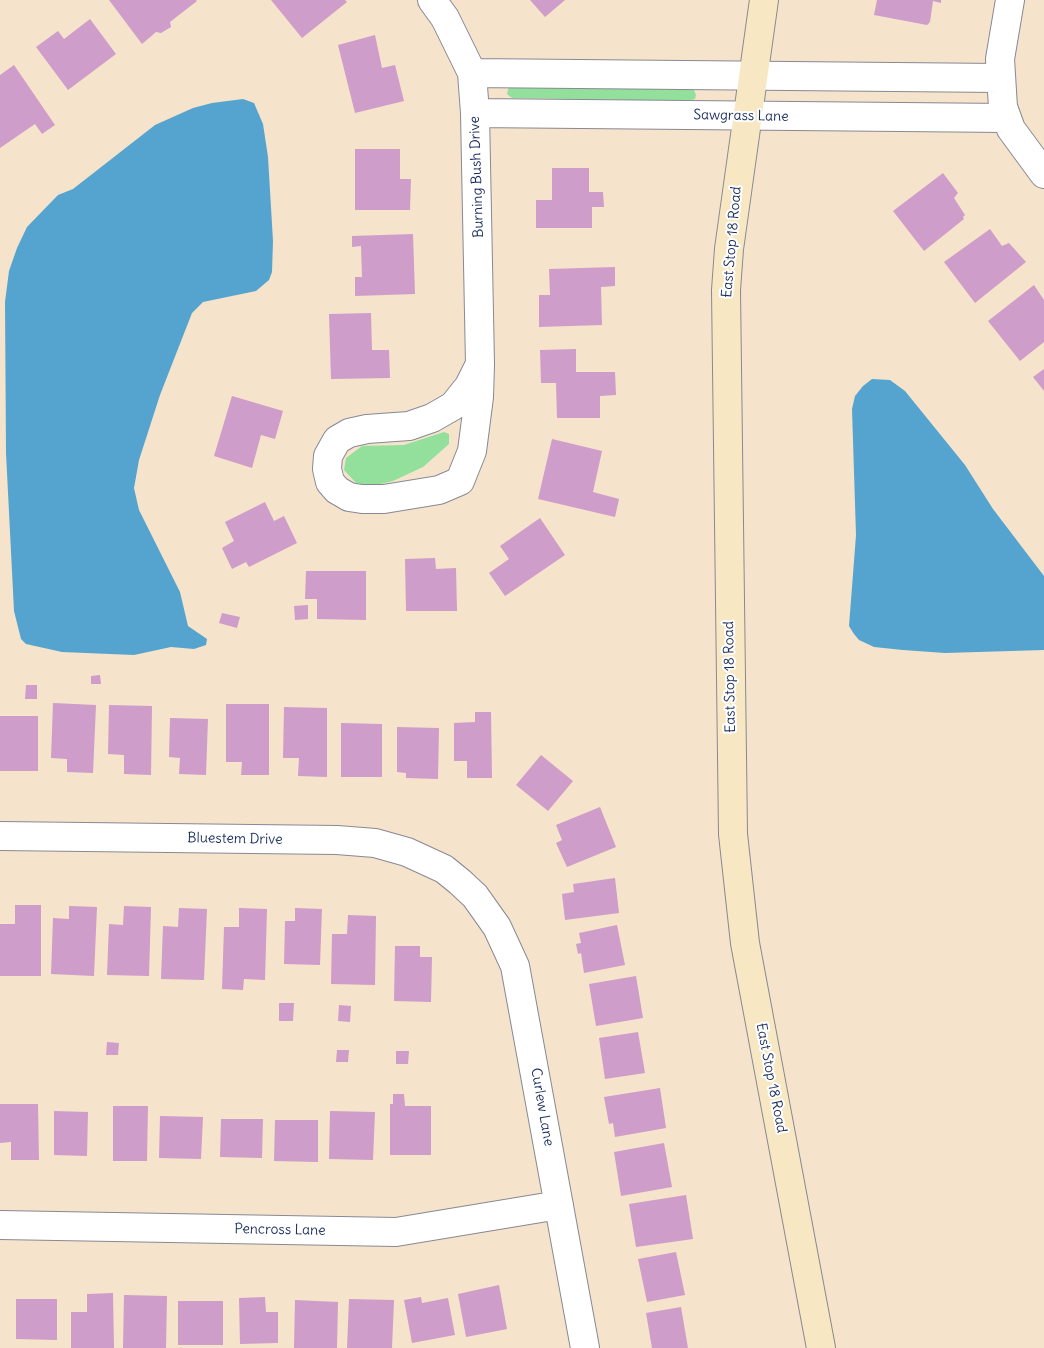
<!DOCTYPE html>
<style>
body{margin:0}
canvas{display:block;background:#f5e3cb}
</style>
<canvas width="1044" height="1348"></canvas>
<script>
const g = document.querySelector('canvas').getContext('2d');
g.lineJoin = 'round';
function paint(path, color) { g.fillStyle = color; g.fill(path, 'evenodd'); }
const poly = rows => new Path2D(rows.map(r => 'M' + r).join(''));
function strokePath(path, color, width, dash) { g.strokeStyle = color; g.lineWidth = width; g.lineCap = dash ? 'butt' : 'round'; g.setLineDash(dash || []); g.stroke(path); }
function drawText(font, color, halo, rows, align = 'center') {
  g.font = font + ' Delius,sans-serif'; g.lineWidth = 4; g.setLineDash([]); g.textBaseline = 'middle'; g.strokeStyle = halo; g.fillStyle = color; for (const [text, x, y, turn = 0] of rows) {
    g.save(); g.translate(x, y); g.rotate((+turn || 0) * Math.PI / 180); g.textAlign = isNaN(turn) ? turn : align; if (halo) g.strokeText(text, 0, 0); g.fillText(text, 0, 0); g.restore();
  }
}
paint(poly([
 [509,86,693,88,696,95,695,99,688,101,512,98,507,94],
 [444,432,449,434,449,444,423,467,393,481,372,486,356,483,344,470,346,458,362,446,404,445]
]), '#93e09d');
paint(poly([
 [243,99,254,103,263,124,268,157,273,241,272,272,269,280,256,291,203,302,192,313,160,395,139,460,134,488,139,510,180,592,188,626,207,639,206,645,194,649,171,647,134,655,62,652,26,644,21,639,14,611,6,453,5,302,9,271,17,248,27,227,58,195,73,189,155,125,193,108,212,103],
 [872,379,890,380,905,391,965,465,993,509,1044,576,1044,650,945,653,903,650,874,647,859,640,854,634,849,626,856,535,852,409,855,396,863,386]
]), '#55a4cf');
paint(poly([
 [109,0,196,0,197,1,170,22,171,27,161,33,156,32,142,44],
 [271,0,345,0,347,2,302,38],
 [530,0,565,0,545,17],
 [877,0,941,0,941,3,933,1,930,22,927,25,874,15],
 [90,19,116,54,68,90,36,47,58,31,64,39],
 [375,35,382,68,395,65,404,101,355,113,338,45],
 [14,65,55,125,42,134,35,124,0,148,0,75],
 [355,149,400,149,400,179,411,179,410,210,355,210],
 [552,168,589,168,589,192,603,192,604,207,592,207,592,228,536,228,536,200,552,200],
 [943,173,958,193,954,198,965,215,963,217,964,219,924,251,893,211],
 [990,229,1002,246,1009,243,1026,262,975,303,944,262],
 [413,234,415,294,355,296,355,277,362,277,361,246,352,247,352,236],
 [615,267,615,286,601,287,602,325,539,327,539,295,550,295,549,269],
 [1034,285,1044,300,1044,342,1020,361,988,321],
 [371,313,372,350,389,350,390,378,331,379,329,314],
 [576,349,576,372,615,372,616,395,600,396,600,418,557,418,556,383,541,383,540,350],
 [1044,369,1044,391,1033,377],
 [232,396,283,411,275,439,261,435,252,468,214,456],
 [552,439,602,451,593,492,619,499,615,517,538,499],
 [265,502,274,521,284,516,297,543,249,567,246,562,232,569,222,548,234,541,225,522],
 [540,518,565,555,505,596,489,573,509,559,500,546],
 [435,558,436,569,456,568,457,611,406,611,405,559],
 [306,571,366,571,366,620,317,619,317,599,305,599],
 [308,605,308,619,295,620,294,606],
 [222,613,240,617,237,628,219,623],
 [100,675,101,684,91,684,91,676],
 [26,685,37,685,37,699,25,699],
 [53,703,96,705,93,773,67,772,67,759,51,758],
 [226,704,269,704,269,775,241,775,242,762,226,762],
 [109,705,152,706,151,775,124,774,124,755,108,754],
 [284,707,327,708,327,777,298,776,299,758,283,758],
 [475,712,491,712,492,778,467,778,467,761,454,761,454,723,475,722],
 [0,716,38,716,38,771,0,771],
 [170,718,208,719,206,775,179,774,180,758,169,757],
 [341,723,382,724,382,777,341,777],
 [397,727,439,728,438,779,406,778,406,773,397,772],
 [541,755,573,781,548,811,516,785],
 [600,807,616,847,567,867,556,843,562,840,556,825],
 [615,878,619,913,565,920,562,894,574,892,573,884],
 [15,905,41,905,41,976,0,976,0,924,15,924],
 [69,906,97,907,94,976,51,974,53,918,69,919],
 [124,906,151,907,149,976,107,975,109,924,123,925],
 [179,908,207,909,204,980,161,979,163,926,178,927],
 [239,908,267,909,265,980,244,979,243,990,222,989,224,927,239,927],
 [295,908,322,909,320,965,284,964,285,921,295,921],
 [348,915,376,916,375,985,331,984,332,934,347,934],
 [617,925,625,965,584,973,581,953,578,954,576,944,581,943,579,933],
 [395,946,420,946,420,957,432,957,431,1002,394,1001],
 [636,976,643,1018,596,1026,589,984],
 [279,1003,294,1003,293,1021,279,1021],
 [339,1005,351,1006,350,1022,338,1021],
 [638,1032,645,1073,605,1079,599,1038],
 [107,1042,119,1043,118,1055,106,1055],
 [337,1050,349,1050,348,1062,336,1062],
 [396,1051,409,1051,408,1064,396,1064],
 [660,1088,666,1128,615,1137,613,1123,609,1124,604,1097],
 [393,1094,404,1094,405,1106,431,1106,431,1155,390,1155,390,1104,393,1104],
 [0,1104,38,1104,39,1160,11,1160,11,1142,0,1143],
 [113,1106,148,1106,147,1161,113,1161],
 [54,1111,88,1112,87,1156,54,1155],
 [330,1111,375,1112,373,1160,329,1159],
 [160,1116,203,1117,201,1159,159,1158],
 [221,1119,263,1119,262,1158,220,1157],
 [275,1120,318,1120,318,1162,274,1161],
 [664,1143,672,1187,621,1196,614,1152],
 [686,1195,693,1239,636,1247,629,1204],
 [676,1252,685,1295,647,1302,638,1259],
 [499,1285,507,1329,466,1337,458,1294],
 [113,1293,114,1348,71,1348,71,1312,87,1312,87,1294],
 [124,1295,167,1296,166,1348,123,1348],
 [265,1297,266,1312,278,1312,278,1343,240,1344,239,1298],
 [421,1297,422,1303,448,1298,455,1335,412,1343,404,1300],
 [16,1299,57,1299,57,1340,16,1339],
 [349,1299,394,1300,392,1348,347,1348],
 [295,1300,338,1302,337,1348,294,1348],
 [178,1301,223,1301,223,1345,178,1345],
 [681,1307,688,1348,652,1348,646,1313]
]), '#ce9dc9');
const street = poly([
 [432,0,445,18,472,73,475,113,480,364,479,397,472,451,460,481,439,490,384,499,362,499,349,497,337,490,330,482,327,469,328,456,337,440,349,433,367,429,409,426,432,418,453,406,469,386,480,364],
 [1010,0,1000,59,1003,107,1011,129,1044,174],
 [472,73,1000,78],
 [475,113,1007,118],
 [0,836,337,840,375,843,407,852,444,869,460,882,475,896,497,927,515,966,585,1348],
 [0,1225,396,1232,559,1205]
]);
const secondary = poly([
 [764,0,729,249,726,290,733,834,745,943,821,1348]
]);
strokePath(street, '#888994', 30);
strokePath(secondary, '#888994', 30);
strokePath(street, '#fff', 28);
strokePath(secondary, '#f7e8c3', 28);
drawText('14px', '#1b2f5e', '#fff', [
 ["Sawgrass Lane",741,116,1],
 ["Burning Bush Drive",477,177,-92],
 ["East Stop 18 Road",732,242,-85],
 ["East Stop 18 Road",730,677,-91],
 ["Bluestem Drive",235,839,1],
 ["East Stop 18 Road",771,1078,79],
 ["Curlew Lane",542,1107,80],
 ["Pencross Lane",280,1230,1]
]);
</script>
